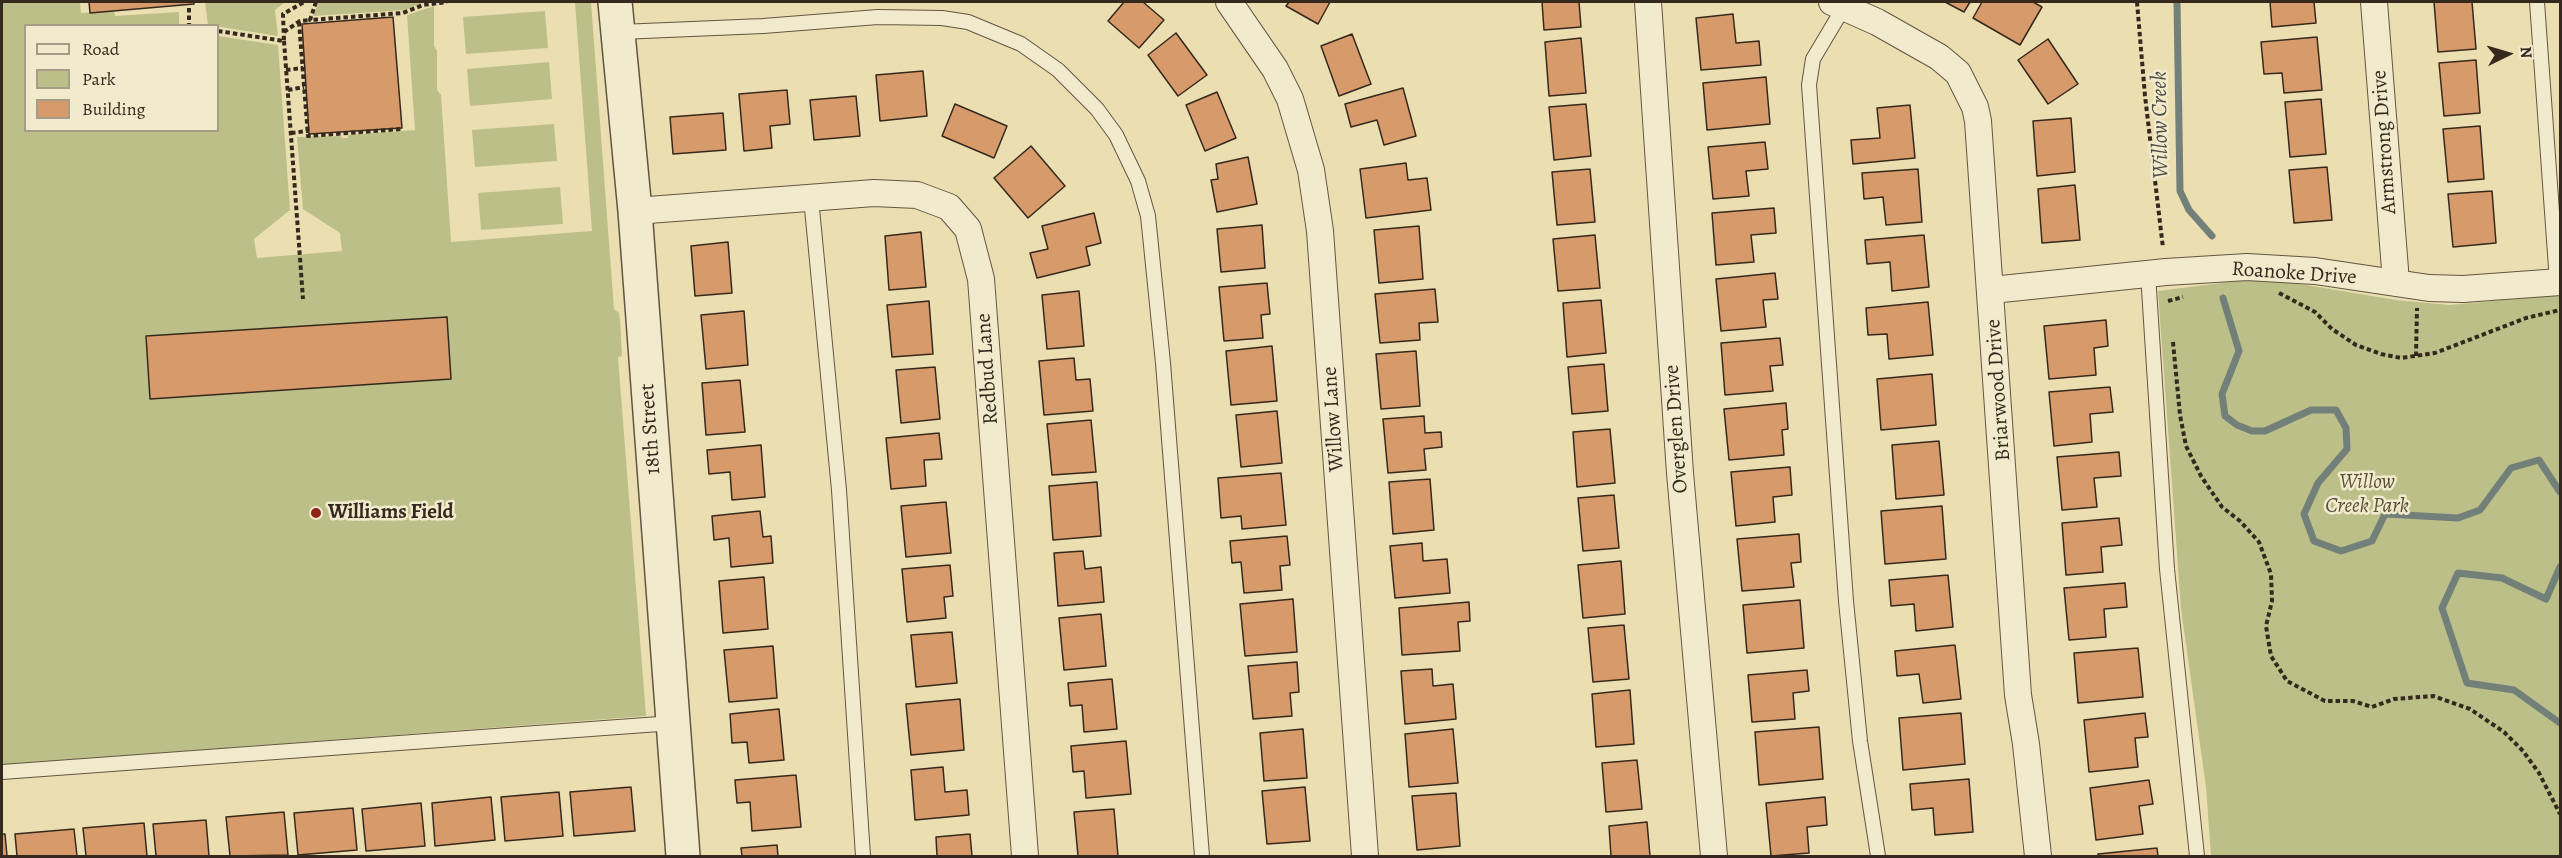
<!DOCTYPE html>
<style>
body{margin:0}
#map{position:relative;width:2562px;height:858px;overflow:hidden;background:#ebdeb1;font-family:Alegreya,serif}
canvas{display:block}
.frame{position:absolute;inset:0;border:3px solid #35291e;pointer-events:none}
.legend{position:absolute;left:24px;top:24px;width:195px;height:108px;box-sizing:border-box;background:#f2eacc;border:2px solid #a69d86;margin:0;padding:8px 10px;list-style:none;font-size:18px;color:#35291e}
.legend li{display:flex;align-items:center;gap:12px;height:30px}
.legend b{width:30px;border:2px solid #a69d86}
.north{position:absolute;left:2478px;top:24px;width:60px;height:60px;-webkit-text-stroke:4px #f2eacc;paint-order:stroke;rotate:85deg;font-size:16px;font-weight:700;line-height:24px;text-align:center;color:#35291e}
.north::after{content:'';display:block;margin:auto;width:21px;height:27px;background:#35291e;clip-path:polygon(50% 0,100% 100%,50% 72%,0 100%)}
</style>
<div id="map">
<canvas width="2562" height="858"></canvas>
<div class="frame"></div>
<ul class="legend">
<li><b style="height:8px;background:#f2eacc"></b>Road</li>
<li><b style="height:16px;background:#bcc088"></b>Park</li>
<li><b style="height:16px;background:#d79a6a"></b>Building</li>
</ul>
<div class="north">N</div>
</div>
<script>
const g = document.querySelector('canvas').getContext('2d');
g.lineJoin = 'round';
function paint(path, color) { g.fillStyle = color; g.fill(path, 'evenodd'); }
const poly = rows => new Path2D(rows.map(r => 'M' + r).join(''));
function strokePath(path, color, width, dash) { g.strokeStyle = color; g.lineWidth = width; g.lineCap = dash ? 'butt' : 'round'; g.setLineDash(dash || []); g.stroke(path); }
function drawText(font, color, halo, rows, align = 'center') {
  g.font = font + ' Alegreya,serif'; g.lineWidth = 5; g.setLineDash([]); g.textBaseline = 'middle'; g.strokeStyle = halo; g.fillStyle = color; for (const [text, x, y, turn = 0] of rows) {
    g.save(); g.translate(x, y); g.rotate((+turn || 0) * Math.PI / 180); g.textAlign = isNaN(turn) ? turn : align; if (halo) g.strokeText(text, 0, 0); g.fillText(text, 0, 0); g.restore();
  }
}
paint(poly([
 [2,2,80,2,81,13,114,11,115,16,179,12,179,25,26,26,26,130,218,130,218,36,278,45,290,210,254,239,257,258,342,251,340,233,303,209,297,137,341,136,342,138,348,138,348,135,415,130,407,15,434,6,434,46,437,51,437,90,441,95,451,242,592,231,575,2,591,2,614,309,619,313,620,319,622,356,618,357,646,716,2,765],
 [205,2,285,2,275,10,278,36,208,25],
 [319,2,425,2,405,10,313,16],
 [545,11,548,48,466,54,463,17],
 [549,62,552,99,470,106,467,69],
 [554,124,557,161,475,167,472,130],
 [560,187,563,224,481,230,478,193],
 [2244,280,2288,282,2396,300,2449,305,2560,295,2560,856,2211,856,2206,787,2181,609,2158,291]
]), '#bcc088');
strokePath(poly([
 [2177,2,2180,191,2189,210,2212,236],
 [2223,298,2239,351,2222,394,2225,416,2237,425,2252,431,2265,431,2311,410,2336,410,2346,428,2347,449,2318,483,2304,514,2314,541,2341,551,2372,541,2385,514,2458,518,2480,510,2511,468,2539,460,2560,492],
 [2560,567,2546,599,2502,578,2458,573,2442,608,2467,683,2514,690,2560,723]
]), '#728079', 7);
const building = poly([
 [89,2,194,2,194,4,90,13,89,2],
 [1124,2,1143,2,1164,20,1139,48,1108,21,1124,2],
 [1289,2,1330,2,1318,24,1286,6,1289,2],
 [1542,2,1579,2,1581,27,1544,30,1542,2],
 [1945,2,1970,2,1964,12,1945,2],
 [1982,2,2033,2,2042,7,2020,45,1973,18,1982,2],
 [2270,2,2314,2,2316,23,2272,27,2270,2],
 [2434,2,2472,2,2476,49,2438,52,2434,2],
 [1733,14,1736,43,1759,41,1761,65,1701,70,1696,18,1733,14],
 [393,17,402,128,309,134,302,24,393,17],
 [1176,33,1207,75,1178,96,1148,55,1176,33],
 [1352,34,1371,84,1339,96,1321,46,1352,34],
 [2317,37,2322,90,2284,93,2282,73,2264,74,2261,42,2317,37],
 [1581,38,1586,93,1549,96,1545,42,1581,38],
 [2048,39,2078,84,2048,104,2018,60,2048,39],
 [2476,60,2480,113,2444,116,2439,63,2476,60],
 [923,71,927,116,880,121,876,75,923,71],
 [1766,77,1770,124,1707,130,1703,83,1766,77],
 [1403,88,1416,136,1384,145,1377,120,1351,127,1345,104,1403,88],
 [787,90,790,124,770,126,772,148,744,151,739,94,787,90],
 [1217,92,1236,138,1205,151,1186,105,1217,92],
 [856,96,860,136,814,140,810,100,856,96],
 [2321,99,2326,154,2290,157,2285,102,2321,99],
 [955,104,1007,126,994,158,942,136,955,104],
 [1586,104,1591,156,1554,160,1549,107,1586,104],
 [1910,105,1915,158,1853,164,1851,140,1880,138,1877,108,1910,105],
 [723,113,726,150,673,154,670,117,723,113],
 [2071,118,2075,172,2037,176,2033,121,2071,118],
 [2480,126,2484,179,2448,182,2443,129,2480,126],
 [1765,142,1768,169,1746,171,1749,196,1713,199,1708,147,1765,142],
 [1031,146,1065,186,1028,218,994,178,1031,146],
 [1248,157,1257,204,1217,212,1211,180,1218,179,1216,164,1248,157],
 [1406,163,1408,180,1427,178,1431,210,1366,218,1360,169,1406,163],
 [2327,167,2332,220,2294,223,2289,170,2327,167],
 [1590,169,1595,222,1557,225,1552,172,1590,169],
 [1918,169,1922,222,1886,225,1883,197,1864,199,1862,173,1918,169],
 [2075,185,2080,240,2042,243,2038,189,2075,185],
 [2492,191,2496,243,2453,247,2448,194,2492,191],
 [1774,208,1776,233,1751,235,1754,262,1716,265,1712,213,1774,208],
 [1094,213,1101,243,1086,247,1090,265,1037,278,1030,253,1048,249,1042,226,1094,213],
 [1262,225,1265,268,1221,272,1217,229,1262,225],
 [1419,226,1423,279,1379,283,1374,230,1419,226],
 [921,232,926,287,889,290,885,236,921,232],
 [1595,235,1600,288,1558,291,1553,239,1595,235],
 [1924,235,1929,287,1892,291,1890,262,1867,264,1865,240,1924,235],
 [728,242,732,293,695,296,691,246,728,242],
 [1775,273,1778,299,1763,300,1766,327,1721,331,1716,279,1775,273],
 [1267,283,1270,314,1261,315,1263,338,1224,341,1219,287,1267,283],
 [1435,289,1438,322,1419,323,1420,340,1380,343,1375,294,1435,289],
 [1079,291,1084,346,1047,349,1042,295,1079,291],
 [1601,300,1606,353,1567,357,1563,303,1601,300],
 [929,301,933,354,892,357,887,305,929,301],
 [1928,302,1933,355,1889,359,1887,334,1868,335,1866,308,1928,302],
 [744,311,748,365,706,369,701,315,744,311],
 [447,317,451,379,150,399,146,336,447,317],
 [2106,320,2108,346,2094,348,2096,375,2049,379,2044,326,2106,320],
 [1780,338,1783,365,1770,366,1773,391,1725,395,1721,343,1780,338],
 [1272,346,1277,401,1231,405,1226,351,1272,346],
 [1416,351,1420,406,1381,409,1376,354,1416,351],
 [1074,358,1076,380,1090,379,1093,411,1044,415,1039,361,1074,358],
 [1604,364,1608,411,1572,414,1568,367,1604,364],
 [935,367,940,419,901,423,896,370,935,367],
 [1932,374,1936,425,1881,430,1877,379,1932,374],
 [740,380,745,432,706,435,702,383,740,380],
 [2110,387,2113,412,2090,414,2092,442,2054,446,2049,392,2110,387],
 [1786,403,1788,429,1782,430,1784,455,1729,460,1724,409,1786,403],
 [1277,411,1282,463,1241,467,1236,415,1277,411],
 [1424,416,1425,433,1441,432,1442,447,1424,449,1426,470,1388,473,1383,419,1424,416],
 [1091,420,1096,472,1052,475,1047,424,1091,420],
 [1610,429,1615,483,1577,487,1573,432,1610,429],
 [939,433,942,459,924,460,926,486,891,489,886,438,939,433],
 [1939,441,1944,495,1896,499,1892,445,1939,441],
 [761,445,765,497,732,500,730,472,709,474,707,450,761,445],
 [2119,452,2121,476,2094,478,2097,507,2062,510,2057,457,2119,452],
 [1790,467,1792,495,1773,497,1775,522,1736,526,1731,472,1790,467],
 [1281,473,1286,525,1242,529,1241,516,1221,518,1218,478,1281,473],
 [1430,479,1434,530,1393,534,1389,482,1430,479],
 [1097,482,1101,536,1053,540,1049,486,1097,482],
 [1614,495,1619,548,1583,551,1578,498,1614,495],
 [946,502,951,553,906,557,901,506,946,502],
 [1942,506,1946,559,1885,564,1881,511,1942,506],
 [760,511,763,537,771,536,773,563,731,567,729,538,714,540,712,516,760,511],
 [2119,518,2122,545,2101,547,2103,572,2066,575,2062,523,2119,518],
 [1799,534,1801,562,1791,563,1794,587,1742,591,1737,539,1799,534],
 [1287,536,1290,565,1280,566,1282,590,1244,593,1241,562,1232,563,1230,541,1287,536],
 [1422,543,1423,561,1447,559,1450,593,1395,598,1390,546,1422,543],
 [1083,551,1085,569,1101,567,1104,602,1058,606,1054,553,1083,551],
 [1621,561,1625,614,1583,618,1578,565,1621,561],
 [950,565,953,596,944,597,946,618,907,622,902,569,950,565],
 [1948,575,1953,627,1916,631,1914,604,1891,606,1889,580,1948,575],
 [764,577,768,629,723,633,719,581,764,577],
 [2125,583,2127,607,2104,609,2106,637,2069,640,2064,588,2125,583],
 [1293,599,1297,652,1245,656,1240,604,1293,599],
 [1800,600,1804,648,1747,653,1743,605,1800,600],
 [1469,602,1470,621,1458,622,1460,651,1402,655,1399,608,1469,602],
 [1101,614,1106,666,1064,670,1059,618,1101,614],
 [1624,625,1629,679,1593,682,1588,628,1624,625],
 [952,632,957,683,916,687,911,635,952,632],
 [1955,645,1961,699,1923,703,1919,674,1897,676,1895,651,1955,645],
 [773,646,777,698,729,702,724,650,773,646],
 [2138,648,2143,697,2078,703,2074,653,2138,648],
 [1297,662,1299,692,1290,693,1292,716,1253,719,1248,666,1297,662],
 [1432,669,1433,686,1453,684,1456,719,1405,724,1401,671,1432,669],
 [1807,670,1809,691,1793,693,1795,719,1752,722,1748,675,1807,670],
 [1112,679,1117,729,1084,732,1082,705,1070,706,1068,683,1112,679],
 [1630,690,1634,744,1596,747,1592,694,1630,690],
 [960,699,964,750,911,755,906,704,960,699],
 [779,709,784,760,749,763,747,742,732,743,730,714,779,709],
 [1961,713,1965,764,1903,770,1899,718,1961,713],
 [2145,713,2148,737,2135,738,2138,767,2089,772,2084,720,2145,713],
 [1819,727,1823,779,1759,785,1755,732,1819,727],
 [1303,729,1307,778,1264,781,1260,733,1303,729],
 [1453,729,1458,783,1409,787,1405,734,1453,729],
 [1126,741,1131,794,1086,798,1084,771,1073,772,1071,746,1126,741],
 [1637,760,1642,809,1606,812,1602,763,1637,760],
 [943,767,945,792,967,790,969,815,915,820,911,770,943,767],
 [796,775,801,827,752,831,750,802,737,803,735,780,796,775],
 [1969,779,1973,832,1935,835,1933,808,1912,810,1910,784,1969,779],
 [2149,780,2153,804,2139,806,2143,834,2096,840,2090,788,2149,780],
 [631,787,635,831,574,836,570,792,631,787],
 [1305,787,1310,841,1267,844,1262,791,1305,787],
 [559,792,563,836,505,841,501,797,559,792],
 [1456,793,1460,846,1417,850,1412,796,1456,793],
 [491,797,495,840,435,846,432,803,491,797],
 [1825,797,1827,825,1807,827,1809,853,1771,856,1766,803,1825,797],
 [421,803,425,846,366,851,362,809,421,803],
 [353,808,357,850,298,855,294,813,353,808],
 [1114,809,1118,856,1078,856,1074,812,1114,809],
 [284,812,288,855,230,856,226,817,284,812],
 [206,820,209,856,156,856,153,824,206,820],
 [1647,822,1650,856,1611,856,1609,826,1647,822],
 [144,823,147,856,86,856,83,828,144,823],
 [74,829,77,856,17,856,15,834,74,829],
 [2,834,5,834,7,856,2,856,2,834],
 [970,834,972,856,937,856,936,837,970,834],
 [777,845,778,856,742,856,741,848,777,845],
 [2157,848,2158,856,2098,856,2098,854,2157,848]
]);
paint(building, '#d79a6a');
strokePath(building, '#35291e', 1.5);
const service = poly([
 [2537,2,2557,282],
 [1844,7,1813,59,1809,85,1846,601,1860,741,1878,856],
 [620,32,763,26,878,17,942,18,968,22,1021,44,1058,70,1097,109,1116,135,1138,181,1148,216,1163,363,1202,856],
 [811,198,839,490,863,856],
 [2148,274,2167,569,2197,856],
 [2,772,673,723]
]);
const minor = poly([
 [1229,2,1275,69,1290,99,1311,170,1320,231,1365,856],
 [1648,2,1680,473,1714,856],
 [1832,2,1877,22,1939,57,1958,73,1975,107,1978,121,2018,695,2026,744,2038,856],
 [2374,2,2396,282],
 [635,211,874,193,917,195,949,207,968,229,981,279,1025,856],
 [1992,290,2166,272,2247,267,2315,271,2429,288,2463,289,2560,282]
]);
const tertiary = poly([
 [615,2,635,211,683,856]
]);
strokePath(service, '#625643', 16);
strokePath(minor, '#625643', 28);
strokePath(tertiary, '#625643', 36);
strokePath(poly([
 [316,2,310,20,403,13,423,5,447,2],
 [2137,2,2145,96,2163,248],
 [189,8,189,26],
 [299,22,308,136,401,129],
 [218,31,284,41,283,14,304,2],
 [284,32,300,21,310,20],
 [284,41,303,299],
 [286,70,303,68],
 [288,90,304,87],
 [291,133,308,131],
 [2279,293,2315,312,2332,329,2356,345,2381,354,2401,358,2435,353,2526,318,2560,310],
 [2168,301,2183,297],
 [2173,342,2180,415,2186,446,2201,476,2222,507,2240,521,2259,542,2271,574,2272,601,2266,626,2271,656,2287,681,2325,701,2353,701,2372,707,2394,699,2433,696,2470,709,2504,732,2523,751,2539,773,2560,814],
 [2416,356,2417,308]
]), '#35291e', 4, [4.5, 3]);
strokePath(service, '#f2eacc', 14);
strokePath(minor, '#f2eacc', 26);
strokePath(tertiary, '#f2eacc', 33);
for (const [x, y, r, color] of [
 [316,513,6,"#8f2418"]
]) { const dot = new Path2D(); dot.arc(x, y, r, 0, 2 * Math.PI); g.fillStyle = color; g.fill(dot); strokePath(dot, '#f2eacc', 2); }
drawText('21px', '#35291e', '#f2eacc', [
 ["Armstrong Drive",2385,142,-94],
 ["Roanoke Drive",2294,274,4],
 ["Redbud Lane",988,369,-94],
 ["Briarwood Drive",1999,390,-94],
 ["Willow Lane",1334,419,-94],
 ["18th Street",651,429,-94],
 ["Overglen Drive",1677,429,-94]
]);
drawText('italic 21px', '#574f38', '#f2eacc', [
 ["Willow",2367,483],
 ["Creek Park",2367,507]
]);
drawText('bold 21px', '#35291e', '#f2eacc', [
 ["Williams Field",328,513]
], 'left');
drawText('italic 22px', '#4e4d44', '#f2eacc', [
 ["Willow Creek",2161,125,-91]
]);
</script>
